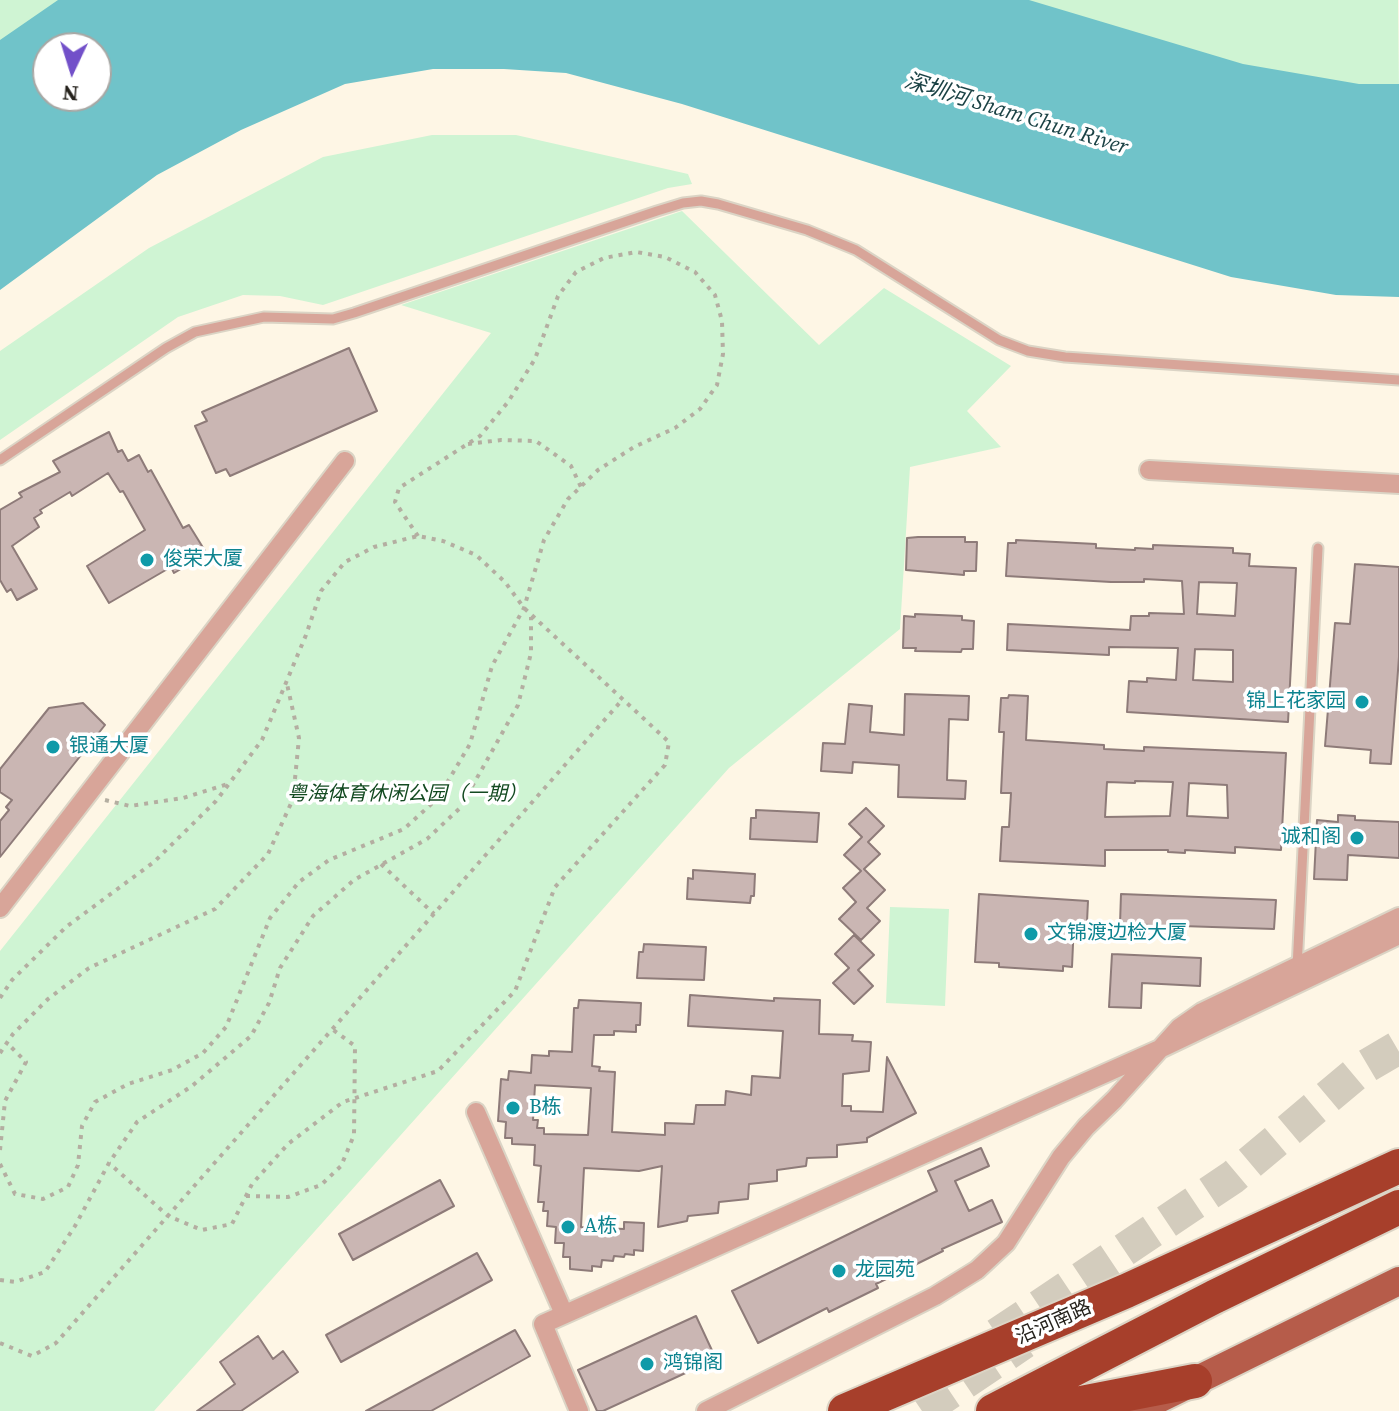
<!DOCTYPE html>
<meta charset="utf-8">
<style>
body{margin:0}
#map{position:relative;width:1399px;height:1411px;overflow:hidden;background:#fef6e5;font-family:"Source Serif 4",serif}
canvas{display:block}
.north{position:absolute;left:32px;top:32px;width:80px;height:80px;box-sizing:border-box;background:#fff;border:2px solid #a8a7a4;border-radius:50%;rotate:184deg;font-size:22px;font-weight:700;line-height:32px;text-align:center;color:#25221c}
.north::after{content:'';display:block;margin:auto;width:28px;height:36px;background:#7250c9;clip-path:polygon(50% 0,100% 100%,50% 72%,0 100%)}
</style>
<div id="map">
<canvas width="1399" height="1411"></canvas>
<div class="north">N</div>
</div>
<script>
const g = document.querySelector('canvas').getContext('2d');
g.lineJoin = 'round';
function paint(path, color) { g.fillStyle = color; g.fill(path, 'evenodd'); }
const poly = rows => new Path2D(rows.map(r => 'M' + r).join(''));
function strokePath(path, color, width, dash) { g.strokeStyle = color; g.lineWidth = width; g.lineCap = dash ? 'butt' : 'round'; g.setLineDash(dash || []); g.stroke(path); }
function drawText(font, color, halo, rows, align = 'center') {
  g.font = font + ' "Source Serif 4","Noto Sans SC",serif'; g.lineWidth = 7; g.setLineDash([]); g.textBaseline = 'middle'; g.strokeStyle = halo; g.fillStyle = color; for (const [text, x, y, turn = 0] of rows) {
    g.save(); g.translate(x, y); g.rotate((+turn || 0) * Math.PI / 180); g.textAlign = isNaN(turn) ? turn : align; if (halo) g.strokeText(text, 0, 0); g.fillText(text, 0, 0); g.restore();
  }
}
paint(poly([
 [0,0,109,0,0,72],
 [1004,0,1398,0,1399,94,1262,74],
 [432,135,516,135,688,174,692,184,668,188,323,305,280,296,243,295,178,317,0,440,0,351,149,248,323,157],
 [682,211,819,345,884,288,1011,366,967,411,1001,447,910,467,900,629,729,768,154,1411,0,1411,0,951,491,333,401,305],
 [890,907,949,909,945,1006,886,1003]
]), '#cff4d3');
paint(poly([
 [58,0,1029,0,1243,64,1359,84,1399,84,1399,297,1336,295,1231,277,682,104,566,73,504,69,433,69,345,84,241,130,157,175,0,290,0,40],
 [48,48,96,48,96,96,48,96]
]), '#70c3c9');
const building = poly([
 [349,348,377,411,230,476,226,469,216,473,195,426,207,421,202,412,349,348],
 [109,432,118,452,122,450,128,461,139,455,148,472,151,470,183,528,189,525,207,554,174,573,171,567,109,603,87,566,145,530,123,491,120,492,108,473,72,496,70,492,40,510,42,513,34,518,39,527,12,546,37,589,17,600,11,589,7,592,0,580,0,510,22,497,19,493,60,472,53,461,109,432],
 [918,537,965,537,965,542,977,542,976,571,964,571,964,575,906,570,907,538,918,537],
 [1016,540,1096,544,1096,548,1135,550,1135,548,1153,549,1153,545,1233,548,1233,553,1250,554,1249,566,1296,568,1288,722,1127,712,1129,681,1147,682,1147,678,1176,680,1178,648,1109,647,1109,655,1007,650,1008,624,1130,630,1131,616,1149,616,1149,613,1184,614,1182,581,1144,579,1144,582,1111,582,1006,576,1008,543,1016,543,1016,540],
 [1199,582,1237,583,1235,616,1197,614,1199,582],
 [1195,649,1233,650,1233,682,1193,680,1195,649],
 [1355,564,1399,567,1399,657,1391,764,1370,763,1371,750,1325,746,1335,623,1350,624,1355,564],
 [915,614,962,616,962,620,974,621,973,649,962,649,961,652,915,651,916,648,903,648,904,616,915,617,915,614],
 [905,694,969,696,968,720,949,719,947,780,966,781,965,799,898,797,899,765,853,762,852,773,821,771,823,743,845,744,849,704,872,706,870,732,904,735,905,694],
 [1009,695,1028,696,1026,740,1104,745,1104,749,1144,751,1144,747,1286,753,1281,850,1235,847,1235,853,1185,850,1185,853,1168,852,1168,850,1105,850,1105,866,1000,861,1002,827,1009,827,1011,793,1001,793,1004,732,999,732,1001,698,1008,698,1009,695],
 [1135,781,1173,782,1170,816,1105,817,1107,782,1135,783,1135,781],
 [1189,783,1227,785,1228,818,1187,816,1189,783],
 [83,703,105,725,0,857,0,821,9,810,6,807,12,800,0,792,0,769,49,708,83,703],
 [866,808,884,826,868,842,880,854,864,869,885,890,867,908,880,921,861,940,839,919,856,902,843,888,861,871,844,855,862,837,849,824,866,808],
 [756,810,819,813,817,842,750,839,751,818,756,818,756,810],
 [1338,815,1355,816,1355,820,1399,822,1399,858,1348,855,1347,880,1314,879,1317,820,1338,822,1338,815],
 [693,870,755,874,754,896,751,896,750,903,687,899,688,878,693,879,693,870],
 [979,894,1088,901,1087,922,1074,922,1072,967,1063,966,1063,971,999,967,999,963,975,962,979,894],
 [1121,894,1276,900,1274,929,1120,924,1121,894],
 [854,935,874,955,858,970,873,986,854,1004,833,983,849,968,835,954,854,935],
 [644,944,706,947,704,980,637,978,639,952,643,952,644,944],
 [1112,954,1201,958,1200,986,1142,983,1141,1008,1109,1007,1112,954],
 [690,995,774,1001,774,998,820,1000,819,1034,853,1035,852,1041,871,1042,869,1071,843,1074,842,1106,851,1106,851,1111,883,1112,887,1057,916,1113,867,1138,867,1142,837,1145,837,1157,807,1158,806,1166,777,1170,777,1181,749,1184,748,1199,719,1202,718,1213,688,1216,687,1221,658,1227,662,1166,639,1171,584,1168,581,1227,624,1229,624,1222,644,1223,643,1251,634,1250,634,1255,625,1254,624,1257,614,1256,613,1261,602,1260,601,1267,592,1266,592,1271,570,1269,570,1257,563,1257,564,1243,555,1243,556,1227,547,1226,548,1211,543,1211,544,1202,538,1202,541,1166,534,1165,535,1145,512,1144,512,1138,505,1138,506,1122,498,1121,501,1079,508,1080,509,1071,531,1073,532,1055,549,1056,549,1051,572,1052,574,1008,578,1008,579,1000,641,1003,640,1025,636,1025,636,1032,614,1031,614,1035,594,1035,592,1066,600,1067,599,1071,615,1072,612,1132,665,1135,665,1123,694,1124,696,1105,725,1105,726,1091,751,1095,752,1076,780,1078,783,1031,688,1026,690,995],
 [535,1085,591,1088,588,1135,544,1134,544,1128,537,1128,538,1120,533,1120,535,1085],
 [981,1148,989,1166,955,1181,969,1211,992,1200,1002,1222,942,1249,943,1251,876,1284,878,1288,829,1312,827,1308,758,1343,732,1291,937,1191,928,1171,981,1148],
 [440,1180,454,1206,353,1260,339,1234,440,1180],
 [477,1253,492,1280,341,1362,326,1335,477,1253],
 [696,1316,716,1359,603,1411,597,1411,578,1370,696,1316],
 [515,1330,530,1356,431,1411,366,1411,515,1330],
 [258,1336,273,1359,283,1351,298,1372,241,1411,197,1411,235,1384,220,1362,258,1336]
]);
paint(building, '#cab6b3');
strokePath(building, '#8e7b79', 2);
strokePath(poly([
 [997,1335,1233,1177,1360,1070,1399,1047],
 [922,1411,1024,1342]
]), '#d3ccbd', 34, [34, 17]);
const lane = poly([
 [0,460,166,348,195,332,264,317,333,319,354,313,657,211,683,203,701,201,718,204,807,230,856,250,999,340,1028,351,1065,357,1399,380],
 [1297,968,1318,548]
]);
const street = poly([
 [1149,470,1399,484],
 [0,908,345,461],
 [476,1112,564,1314],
 [579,1411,543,1324,1162,1048,1399,935],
 [706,1411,935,1296,977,1270,1006,1243,1061,1157,1086,1127,1114,1100,1179,1028,1202,1012,1399,917]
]);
const primary = poly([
 [1134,1411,1399,1281]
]);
const highway = poly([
 [845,1411,1126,1291,1399,1166],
 [993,1411,1214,1297,1399,1207],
 [1040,1411,1195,1381]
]);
strokePath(lane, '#dbd4c5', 13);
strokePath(street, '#dbd4c5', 22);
strokePath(primary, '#dbd4c5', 32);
strokePath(highway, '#dbd4c5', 38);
strokePath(poly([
 [468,444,501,440,536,441,571,466,581,487],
 [105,800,130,806,183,798,228,784],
 [381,864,434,914],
 [0,998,12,980,66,927,154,862,216,801,262,740,306,635,321,591,345,562,374,547,418,536,443,541,476,555,505,582,524,608,669,742,665,765,555,887,515,991,438,1071,343,1102,288,1144,252,1184,232,1224,202,1230,168,1216,109,1163],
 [0,1053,13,1034,48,999,89,968,215,909,268,854,293,799,299,738,287,684],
 [0,1150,5,1101,26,1062,7,1043],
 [0,1164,15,1194,43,1199,68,1187,78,1165,82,1126,95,1102,128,1084,172,1070,203,1053,226,1027,270,918,299,882,329,860,404,829,438,798,470,744,492,666,524,608,544,540,568,499,598,470,634,447,675,428,700,409,717,385,723,354,722,321,715,295,695,272,665,257,636,252,604,258,576,272,558,296,535,359,508,402,480,436,399,488,395,502,418,536],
 [246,1196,288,1197,321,1185,341,1166,354,1135,355,1046,332,1029],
 [0,1280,15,1282,45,1272,75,1226,109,1163,137,1122,192,1086,251,1036,269,1003,280,968,313,916,354,880,427,839,460,808,518,705,531,653,531,617],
 [0,1343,32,1356,56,1343,623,699]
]), '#b4aea1', 4, [4, 6]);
strokePath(lane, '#d8a599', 9);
strokePath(street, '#d8a599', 18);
strokePath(primary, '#b65c4a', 28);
strokePath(highway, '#a73f2b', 34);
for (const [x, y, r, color] of [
 [147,560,8,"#0f9aa8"],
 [1362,702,8,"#0f9aa8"],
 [53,747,8,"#0f9aa8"],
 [1357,838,8,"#0f9aa8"],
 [1031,934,8,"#0f9aa8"],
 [513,1108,8,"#0f9aa8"],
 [568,1227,8,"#0f9aa8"],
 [839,1271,8,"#0f9aa8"],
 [647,1364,8,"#0f9aa8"]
]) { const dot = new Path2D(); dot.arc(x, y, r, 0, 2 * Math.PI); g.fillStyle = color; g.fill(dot); strokePath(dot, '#fff', 3); }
drawText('20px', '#0d838f', '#fff', [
 ["俊荣大厦",163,560],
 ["锦上花家园",1346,702,"right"],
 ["银通大厦",69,747],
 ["诚和阁",1341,838,"right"],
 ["文锦渡边检大厦",1047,934],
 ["B栋",529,1108],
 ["A栋",584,1227],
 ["龙园苑",855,1271],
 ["鸿锦阁",663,1364]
], 'left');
drawText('italic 20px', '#134a21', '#fff', [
 ["粤海体育休闲公园（一期）",407,795]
]);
drawText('20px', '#25221c', '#fff', [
 ["沿河南路",1054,1323,-24]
]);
drawText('italic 22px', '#1b4245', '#fff', [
 ["深圳河 Sham Chun River",1016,115,17]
]);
</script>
